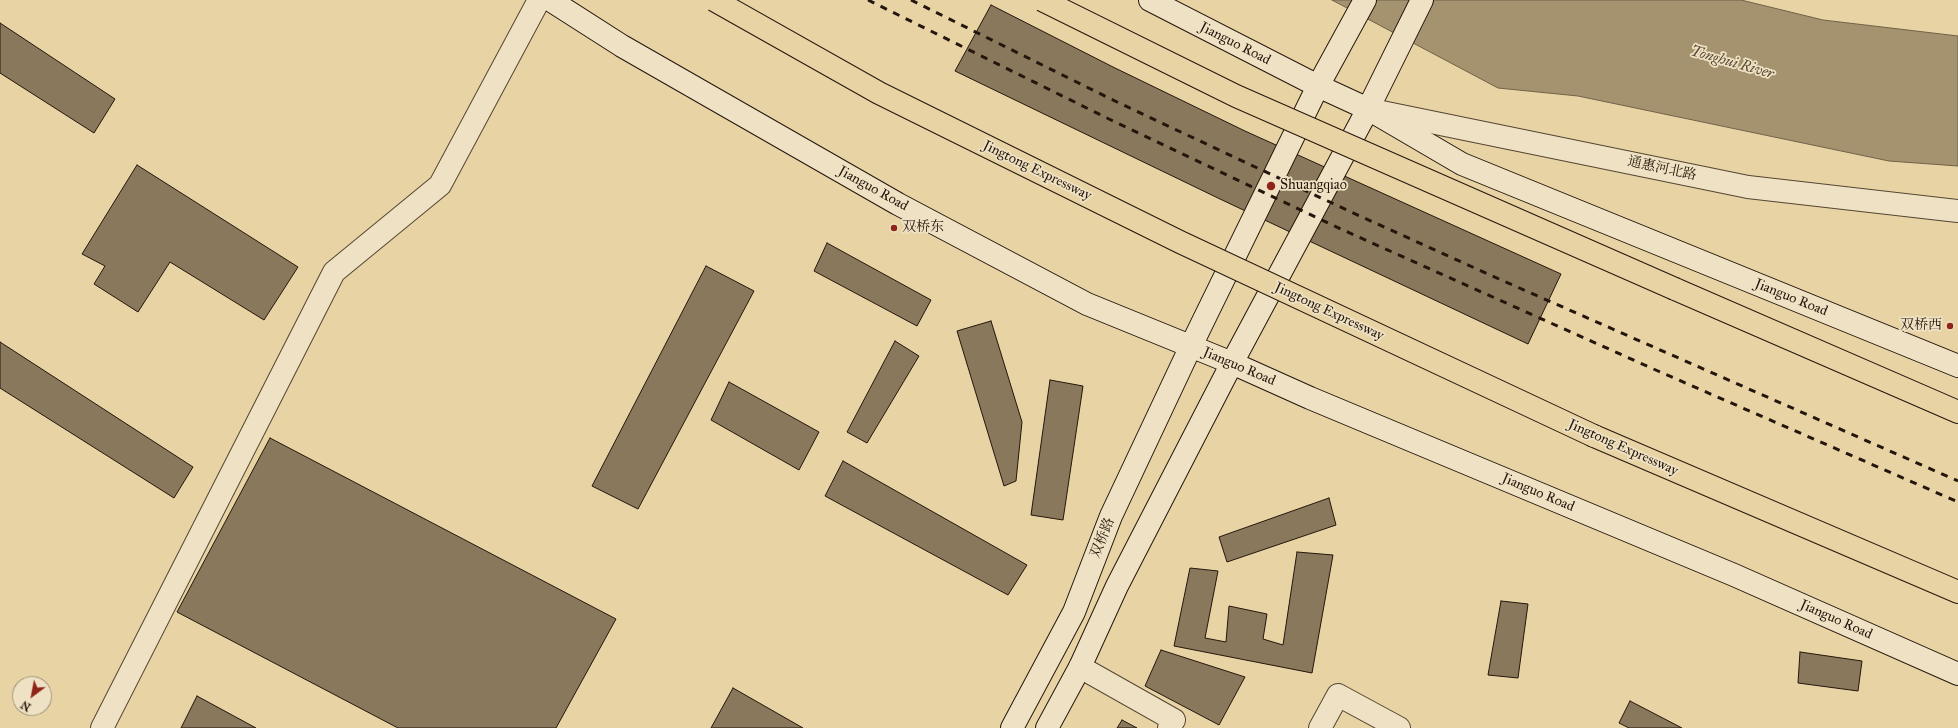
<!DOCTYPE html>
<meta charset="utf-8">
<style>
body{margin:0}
#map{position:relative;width:1958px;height:728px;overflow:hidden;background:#e7d3a4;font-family:"IM FELL Great Primer",serif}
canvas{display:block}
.north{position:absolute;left:12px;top:676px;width:40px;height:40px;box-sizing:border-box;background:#efe2c4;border:1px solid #9e907a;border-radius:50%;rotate:212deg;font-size:11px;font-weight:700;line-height:16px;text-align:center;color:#24160c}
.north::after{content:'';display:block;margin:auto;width:14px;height:18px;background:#8f2418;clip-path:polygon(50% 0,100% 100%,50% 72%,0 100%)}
</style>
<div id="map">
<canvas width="1958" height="728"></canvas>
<div class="north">N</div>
</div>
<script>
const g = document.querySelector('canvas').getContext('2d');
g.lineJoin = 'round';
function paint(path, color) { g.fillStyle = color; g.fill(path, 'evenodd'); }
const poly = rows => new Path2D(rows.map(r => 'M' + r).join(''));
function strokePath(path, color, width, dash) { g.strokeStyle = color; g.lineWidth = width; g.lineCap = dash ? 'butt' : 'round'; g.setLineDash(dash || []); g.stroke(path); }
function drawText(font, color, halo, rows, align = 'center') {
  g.font = font + ' "IM FELL Great Primer","Noto Serif SC",serif'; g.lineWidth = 3.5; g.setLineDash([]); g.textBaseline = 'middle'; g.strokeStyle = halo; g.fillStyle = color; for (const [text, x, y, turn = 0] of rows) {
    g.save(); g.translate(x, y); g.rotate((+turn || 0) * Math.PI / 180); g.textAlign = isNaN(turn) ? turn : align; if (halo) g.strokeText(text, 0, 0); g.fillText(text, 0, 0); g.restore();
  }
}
const water = poly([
 [1332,0,1741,0,1823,20,1958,36,1958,166,1889,161,1578,96,1498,88,1332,0]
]);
paint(water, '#a59370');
strokePath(water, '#716148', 1);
const building = poly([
 [991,5,1113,67,1245,131,1561,274,1528,344,1220,199,955,71,991,5],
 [0,23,115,99,94,133,0,73,0,23],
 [137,165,298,267,264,320,170,262,138,312,94,284,105,266,82,254,137,165],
 [827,243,931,300,917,326,814,271,827,243],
 [706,266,754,291,638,509,592,486,706,266],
 [991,321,1022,422,1016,481,1004,486,957,331,991,321],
 [895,341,919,356,867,443,847,432,895,341],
 [0,342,193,467,174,498,0,388,0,342],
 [1050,380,1083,386,1063,520,1031,515,1050,380],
 [729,382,819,432,799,470,711,420,729,382],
 [270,438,616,619,556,728,398,728,177,612,270,438],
 [843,461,1027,565,1008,595,825,496,843,461],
 [1329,498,1336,525,1227,562,1219,537,1329,498],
 [1297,552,1333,555,1312,673,1174,646,1190,568,1218,571,1205,638,1226,642,1229,606,1267,614,1263,639,1283,645,1297,552],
 [1501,601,1528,604,1518,678,1488,675,1501,601],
 [1161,650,1245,677,1219,725,1145,686,1161,650],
 [1800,652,1862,661,1858,691,1798,683,1800,652],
 [733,688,803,728,711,728,733,688],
 [197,696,256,728,181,728,197,696],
 [1630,701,1682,728,1629,728,1619,723,1630,701],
 [1122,720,1137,728,1117,728,1122,720]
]);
paint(building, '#89785b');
strokePath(building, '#24160c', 1);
const minor = poly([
 [1372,110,1748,187,1958,211],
 [1080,667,1174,720,1169,728],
 [102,728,334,272,440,185,539,0],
 [1320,728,1338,695,1399,728]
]);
const secondary = poly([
 [550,0,622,46,898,204,1087,304,1232,363,1310,398,1734,575,1958,674],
 [1150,0,1318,86,1368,109,1462,164,1958,366],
 [1012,728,1074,612,1111,516,1191,346,1318,86,1365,0],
 [1047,728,1080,667,1117,586,1232,363,1368,109,1422,0]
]);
const motorway = poly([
 [1675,289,1958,412],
 [1594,436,1958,592]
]);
strokePath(minor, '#554532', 24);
strokePath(secondary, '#24160c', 24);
strokePath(motorway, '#24160c', 24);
strokePath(minor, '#efe2c4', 22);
strokePath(secondary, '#efe2c4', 22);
strokePath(motorway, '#e7d3a4', 22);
strokePath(poly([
 [868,0,1109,119,1343,230,1658,371,1958,502],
 [911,0,1117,102,1351,212,1499,279,1958,481]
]), '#24160c', 3, [7, 7]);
const motorwayBridge = poly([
 [714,0,879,93,1180,242,1594,436],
 [1042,0,1236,96,1675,289]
]);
strokePath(motorwayBridge, '#24160c', 24, []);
strokePath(motorwayBridge, '#e7d3a4', 22);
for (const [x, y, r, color] of [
 [1271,186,5,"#8f2418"],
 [894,228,4,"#8f2418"],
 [1950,326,4,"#8f2418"]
]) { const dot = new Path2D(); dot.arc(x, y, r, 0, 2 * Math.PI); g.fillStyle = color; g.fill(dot); strokePath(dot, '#efe2c4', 1.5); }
drawText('14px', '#24160c', '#efe2c4', [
 ["Jianguo Road",1235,44,27],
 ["通惠河北路",1662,169,12],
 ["Jingtong Expressway",1037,171,26],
 ["Jianguo Road",873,189,29],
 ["Jianguo Road",1791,298,22],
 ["Jingtong Expressway",1329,312,25],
 ["Jianguo Road",1239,367,23],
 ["Jingtong Expressway",1623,448,24],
 ["Jianguo Road",1538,493,23],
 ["双桥路",1103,538,-68],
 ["Jianguo Road",1836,620,24]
]);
drawText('14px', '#24160c', '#efe2c4', [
 ["Shuangqiao",1280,186],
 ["双桥东",902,228],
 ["双桥西",1942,326,"right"]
], 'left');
drawText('italic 15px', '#584834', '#efe2c4', [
 ["Tonghui River",1732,63,16]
]);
</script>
